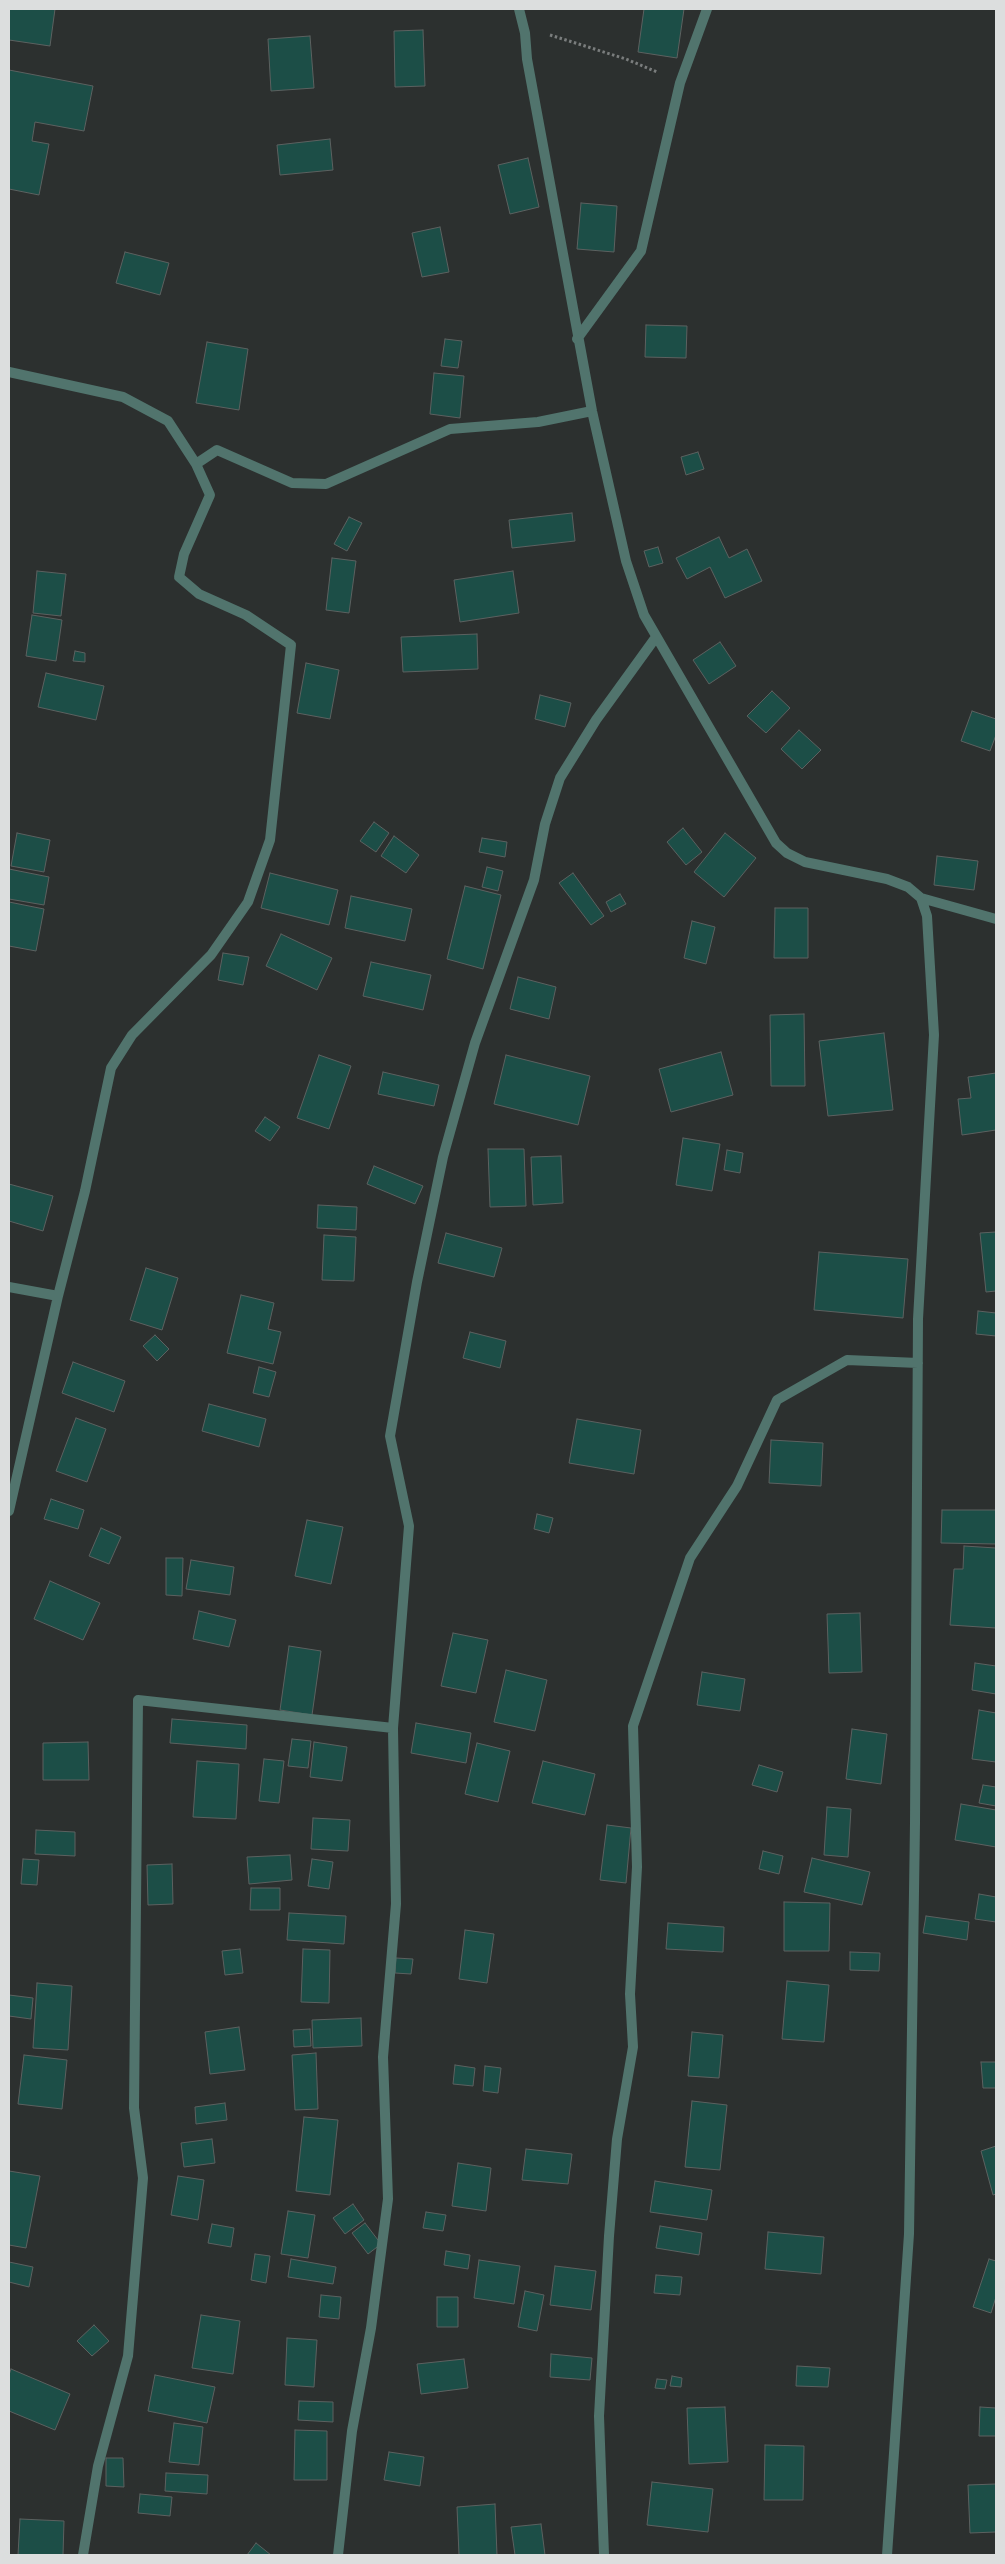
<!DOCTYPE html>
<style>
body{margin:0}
#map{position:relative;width:1005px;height:2564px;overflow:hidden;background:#2c302f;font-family:Quicksand,sans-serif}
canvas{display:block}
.frame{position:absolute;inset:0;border:10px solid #dcdede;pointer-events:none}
</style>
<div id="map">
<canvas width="1005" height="2564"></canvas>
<div class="frame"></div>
</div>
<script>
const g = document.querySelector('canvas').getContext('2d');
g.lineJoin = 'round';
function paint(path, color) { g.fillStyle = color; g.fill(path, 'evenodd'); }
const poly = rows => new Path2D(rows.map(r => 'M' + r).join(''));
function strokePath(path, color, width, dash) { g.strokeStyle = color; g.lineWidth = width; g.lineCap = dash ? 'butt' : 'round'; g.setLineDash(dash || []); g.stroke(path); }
const building = poly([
 [9,9,55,9,50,46,9,40,9,9],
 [644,9,684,9,677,58,638,52,644,9],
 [423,30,425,86,395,87,394,31,423,30],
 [310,36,314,88,271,91,268,39,310,36],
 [9,70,93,86,84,131,35,122,32,141,49,144,39,195,9,189,9,70],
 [330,139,333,170,280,175,277,145,330,139],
 [528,158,539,207,510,214,498,165,528,158],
 [581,203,617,206,614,252,577,249,581,203],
 [440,227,449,272,422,277,412,233,440,227],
 [125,252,169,263,160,295,116,283,125,252],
 [646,325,687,326,686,358,645,357,646,325],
 [445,339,462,341,458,368,441,366,445,339],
 [207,342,248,349,239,410,196,403,207,342],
 [434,373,464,376,460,418,430,414,434,373],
 [698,452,704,469,686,475,681,457,698,452],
 [572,513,575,541,512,548,509,520,572,513],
 [349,517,362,523,347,551,334,544,349,517],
 [719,537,729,558,747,549,762,581,725,598,710,567,687,579,676,558,719,537],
 [658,547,663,563,649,567,644,551,658,547],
 [332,558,356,561,349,613,326,610,332,558],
 [37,571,66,574,61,616,33,613,37,571],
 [513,571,519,613,460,622,454,580,513,571],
 [32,615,62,620,56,661,26,656,32,615],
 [477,634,478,669,403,672,401,637,477,634],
 [720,642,736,666,709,684,693,660,720,642],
 [75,651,85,653,85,662,73,661,75,651],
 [306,663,339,670,330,719,297,713,306,663],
 [46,673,104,686,96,720,38,707,46,673],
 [772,691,790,708,766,733,747,716,772,691],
 [540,695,571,703,565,727,535,719,540,695],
 [972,711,996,719,996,735,990,751,961,741,972,711],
 [799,730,821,750,802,769,781,749,799,730],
 [374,822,389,833,376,852,360,841,374,822],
 [683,828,702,852,686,865,667,842,683,828],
 [17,833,50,840,44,872,11,866,17,833],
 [725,833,756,858,724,897,694,872,725,833],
 [394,836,419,855,406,873,381,856,394,836],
 [482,838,507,842,505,857,479,852,482,838],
 [937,856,978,861,974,890,934,885,937,856],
 [487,867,503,871,498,891,482,887,487,867],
 [9,869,49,877,44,905,9,899,9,869],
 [270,873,338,890,329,925,261,908,270,873],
 [573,873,604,916,591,925,559,883,573,873],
 [465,886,501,895,483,969,447,959,465,886],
 [620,894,626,904,611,912,606,902,620,894],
 [351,896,412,909,405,941,345,928,351,896],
 [9,902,44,909,36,951,9,946,9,902],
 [775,908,808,908,808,958,774,958,775,908],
 [692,921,715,927,706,964,684,958,692,921],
 [281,934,332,958,317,990,266,966,281,934],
 [223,953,249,957,243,985,218,980,223,953],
 [371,962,431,975,423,1010,363,996,371,962],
 [518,977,556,987,549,1019,510,1009,518,977],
 [804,1014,805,1086,771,1086,770,1015,804,1014],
 [884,1033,893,1110,828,1116,819,1041,884,1033],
 [721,1052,733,1095,671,1112,659,1069,721,1052],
 [319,1055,351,1066,329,1129,297,1118,319,1055],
 [506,1055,590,1076,578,1125,494,1104,506,1055],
 [383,1072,439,1085,434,1106,378,1094,383,1072],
 [996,1073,996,1130,962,1135,958,1099,971,1098,968,1077,996,1073],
 [265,1117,280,1127,270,1141,255,1131,265,1117],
 [683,1138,720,1144,712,1191,676,1185,683,1138],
 [488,1149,524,1149,526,1206,490,1207,488,1149],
 [727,1150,743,1153,740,1173,724,1170,727,1150],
 [561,1156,563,1203,533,1205,531,1157,561,1156],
 [374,1166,423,1186,415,1204,367,1184,374,1166],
 [9,1184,53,1196,43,1231,9,1221,9,1184],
 [318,1205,357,1207,356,1230,317,1228,318,1205],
 [996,1232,996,1291,986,1292,980,1233,996,1232],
 [446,1233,502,1248,494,1277,438,1263,446,1233],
 [324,1235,356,1237,354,1281,322,1280,324,1235],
 [819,1252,908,1259,903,1318,814,1310,819,1252],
 [146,1268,178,1278,162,1330,130,1320,146,1268],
 [241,1295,274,1303,268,1329,281,1332,273,1364,227,1353,241,1295],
 [978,1311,996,1313,996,1336,976,1334,978,1311],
 [470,1332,506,1341,500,1368,463,1358,470,1332],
 [155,1335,169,1349,157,1361,143,1346,155,1335],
 [73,1362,125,1381,114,1412,62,1393,73,1362],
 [259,1367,276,1372,269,1397,253,1393,259,1367],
 [209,1404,266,1419,259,1447,202,1431,209,1404],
 [76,1418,106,1429,87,1482,56,1471,76,1418],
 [577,1419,641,1430,634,1474,569,1463,577,1419],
 [771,1440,823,1443,821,1486,769,1483,771,1440],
 [51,1499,84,1510,78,1529,44,1519,51,1499],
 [942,1510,996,1510,996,1544,941,1543,942,1510],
 [537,1514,553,1518,549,1533,534,1529,537,1514],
 [307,1520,343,1527,331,1584,295,1576,307,1520],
 [101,1528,121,1537,109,1564,89,1556,101,1528],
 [964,1546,996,1548,996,1628,950,1625,954,1569,963,1569,964,1546],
 [166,1558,183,1558,182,1596,166,1595,166,1558],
 [191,1560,234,1567,230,1595,186,1589,191,1560],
 [50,1581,100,1603,83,1640,34,1619,50,1581],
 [199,1611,236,1620,229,1647,193,1639,199,1611],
 [860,1613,862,1672,829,1673,827,1614,860,1613],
 [453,1633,488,1640,476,1693,441,1686,453,1633],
 [289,1646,321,1651,312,1715,280,1710,289,1646],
 [975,1663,996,1666,996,1694,972,1690,975,1663],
 [506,1670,547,1680,535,1731,494,1722,506,1670],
 [702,1672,745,1679,740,1711,697,1705,702,1672],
 [979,1710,996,1713,996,1762,972,1759,979,1710],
 [172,1719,247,1725,246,1749,170,1743,172,1719],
 [416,1723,471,1733,466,1763,411,1753,416,1723],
 [852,1729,887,1734,881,1784,846,1779,852,1729],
 [292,1739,311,1741,308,1768,288,1766,292,1739],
 [88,1742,89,1780,43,1780,43,1743,88,1742],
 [314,1742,347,1747,342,1781,310,1777,314,1742],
 [477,1743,510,1751,498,1802,465,1794,477,1743],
 [264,1759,284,1761,279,1803,259,1801,264,1759],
 [197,1761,239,1764,236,1819,193,1817,197,1761],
 [543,1761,595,1774,585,1815,532,1803,543,1761],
 [759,1765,783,1772,777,1792,752,1785,759,1765],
 [983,1785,996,1787,996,1806,979,1803,983,1785],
 [961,1804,996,1810,996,1847,955,1840,961,1804],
 [827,1807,851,1809,848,1857,824,1855,827,1807],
 [313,1818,350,1820,348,1851,311,1849,313,1818],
 [607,1825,631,1828,626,1883,600,1880,607,1825],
 [36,1830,75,1832,75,1856,35,1854,36,1830],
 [763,1851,783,1856,779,1874,759,1869,763,1851],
 [290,1855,292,1880,249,1884,247,1857,290,1855],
 [812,1858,870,1872,862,1905,804,1892,812,1858],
 [23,1859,39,1860,37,1885,21,1884,23,1859],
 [312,1859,333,1862,329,1889,308,1886,312,1859],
 [172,1864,173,1904,148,1905,147,1865,172,1864],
 [251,1888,280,1888,280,1910,250,1910,251,1888],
 [979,1894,996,1897,996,1922,975,1919,979,1894],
 [784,1902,830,1903,829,1951,784,1951,784,1902],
 [289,1913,346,1916,344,1944,287,1940,289,1913],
 [926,1916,969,1922,967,1940,923,1933,926,1916],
 [668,1923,724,1927,723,1952,666,1949,668,1923],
 [465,1930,494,1934,487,1983,459,1979,465,1930],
 [240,1949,243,1973,225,1975,222,1951,240,1949],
 [303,1949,330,1950,329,2003,301,2002,303,1949],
 [850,1952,880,1953,879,1971,850,1970,850,1952],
 [396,1958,413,1959,411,1974,395,1973,396,1958],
 [787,1981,829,1985,824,2042,782,2039,787,1981],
 [37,1983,72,1986,68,2050,33,2048,37,1983],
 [9,1995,33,1998,31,2019,9,2016,9,1995],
 [361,2018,362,2046,313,2048,312,2020,361,2018],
 [239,2027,245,2070,210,2074,205,2032,239,2027],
 [310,2029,311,2046,294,2047,293,2030,310,2029],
 [692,2032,723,2035,719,2078,688,2076,692,2032],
 [316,2053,318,2109,295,2110,292,2055,316,2053],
 [24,2055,67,2060,62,2109,18,2104,24,2055],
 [981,2062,996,2062,996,2088,983,2088,981,2062],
 [455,2065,475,2068,473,2086,453,2084,455,2065],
 [485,2066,501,2068,498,2093,483,2091,485,2066],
 [692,2101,727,2105,720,2170,685,2167,692,2101],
 [225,2103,227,2120,196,2124,195,2107,225,2103],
 [304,2117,338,2120,330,2195,296,2191,304,2117],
 [212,2139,215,2163,184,2167,181,2143,212,2139],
 [996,2146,996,2194,993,2195,981,2151,996,2146],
 [526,2149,572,2154,568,2184,522,2180,526,2149],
 [458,2163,491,2168,486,2211,452,2206,458,2163],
 [9,2171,40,2176,26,2248,9,2245,9,2171],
 [178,2176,204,2180,198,2220,171,2215,178,2176],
 [655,2181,712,2190,707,2220,650,2212,655,2181],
 [353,2204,364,2220,345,2234,333,2218,353,2204],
 [288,2211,315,2215,308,2258,281,2254,288,2211],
 [426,2212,446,2215,443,2231,423,2228,426,2212],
 [365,2223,381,2244,368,2254,352,2233,365,2223],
 [212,2224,234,2228,231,2247,208,2243,212,2224],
 [660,2226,702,2233,699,2255,656,2248,660,2226],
 [768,2232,824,2237,821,2274,765,2269,768,2232],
 [446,2251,470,2255,468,2269,444,2265,446,2251],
 [255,2254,270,2256,266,2283,251,2280,255,2254],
 [291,2259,336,2267,333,2284,288,2277,291,2259],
 [989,2259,996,2261,996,2297,991,2313,973,2307,989,2259],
 [479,2260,520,2266,514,2304,474,2298,479,2260],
 [9,2262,33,2267,29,2287,9,2282,9,2262],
 [555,2266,596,2271,591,2310,550,2305,555,2266],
 [656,2275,682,2277,680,2295,654,2293,656,2275],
 [525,2291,544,2295,537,2331,518,2327,525,2291],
 [321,2295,341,2297,339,2319,319,2317,321,2295],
 [437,2297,458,2297,458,2327,437,2327,437,2297],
 [201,2315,240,2321,233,2374,192,2368,201,2315],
 [94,2325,109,2341,92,2356,77,2341,94,2325],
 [287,2338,317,2340,314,2387,285,2385,287,2338],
 [551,2354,592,2358,590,2380,550,2377,551,2354],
 [464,2359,468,2388,421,2394,417,2364,464,2359],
 [797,2366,830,2368,828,2387,796,2386,797,2366],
 [11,2369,70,2394,55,2430,9,2411,9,2375,11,2369],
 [155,2375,215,2387,207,2423,148,2411,155,2375],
 [672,2376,682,2378,681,2387,670,2386,672,2376],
 [657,2379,667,2380,665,2389,655,2388,657,2379],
 [299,2401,333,2402,333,2422,298,2420,299,2401],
 [725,2407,728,2462,689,2464,687,2408,725,2407],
 [980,2407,996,2408,996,2436,979,2436,980,2407],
 [174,2423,203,2427,199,2465,169,2462,174,2423],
 [295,2430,327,2431,327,2480,294,2480,295,2430],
 [765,2445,804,2446,803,2500,764,2500,765,2445],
 [389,2452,424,2457,420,2486,384,2480,389,2452],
 [106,2458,123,2458,124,2487,106,2486,106,2458],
 [166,2473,208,2475,207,2494,165,2491,166,2473],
 [652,2482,713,2489,708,2532,647,2525,652,2482],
 [996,2484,996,2532,970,2533,968,2485,996,2484],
 [140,2494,172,2497,170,2516,138,2513,140,2494],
 [495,2504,497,2555,459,2555,457,2507,495,2504],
 [20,2519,64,2521,63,2555,18,2555,20,2519],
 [541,2524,545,2555,515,2555,511,2527,541,2524],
 [256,2543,271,2555,247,2555,256,2543]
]);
paint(building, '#1c4e47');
strokePath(building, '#5c6160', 1);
strokePath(poly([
 [550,35,626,59,657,72]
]), '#7a7d7d', 3, [2.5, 2.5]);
strokePath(poly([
 [519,9,525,33,527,59,592,411,626,561,644,615,776,843,787,853,805,862,887,879,908,887,921,898,927,916,934,1035,918,1319,915,1823,909,2234,887,2555],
 [577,339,641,251,680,83,707,9],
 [9,372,123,397,168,421,196,464,210,495,184,554,179,577,199,594,246,615,291,645,270,840,248,902,211,955,132,1035,111,1068,85,1191,58,1296,9,1511],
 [196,464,217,450,292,483,326,484,450,429,538,422,592,411],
 [921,898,996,919],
 [9,1287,58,1296],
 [83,2555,98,2466,128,2356,143,2178,134,2108,138,1700,393,1728],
 [338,2555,352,2431,371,2328,388,2199,383,2057,396,1904,393,1728,409,1526,390,1436,417,1282,443,1157,475,1043,534,880,545,824,560,778,596,720,656,637],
 [604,2555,599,2416,609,2236,617,2139,633,2047,630,1994,637,1867,633,1726,690,1558,737,1486,777,1400,847,1360,918,1363]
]), '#51746d', 10);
</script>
